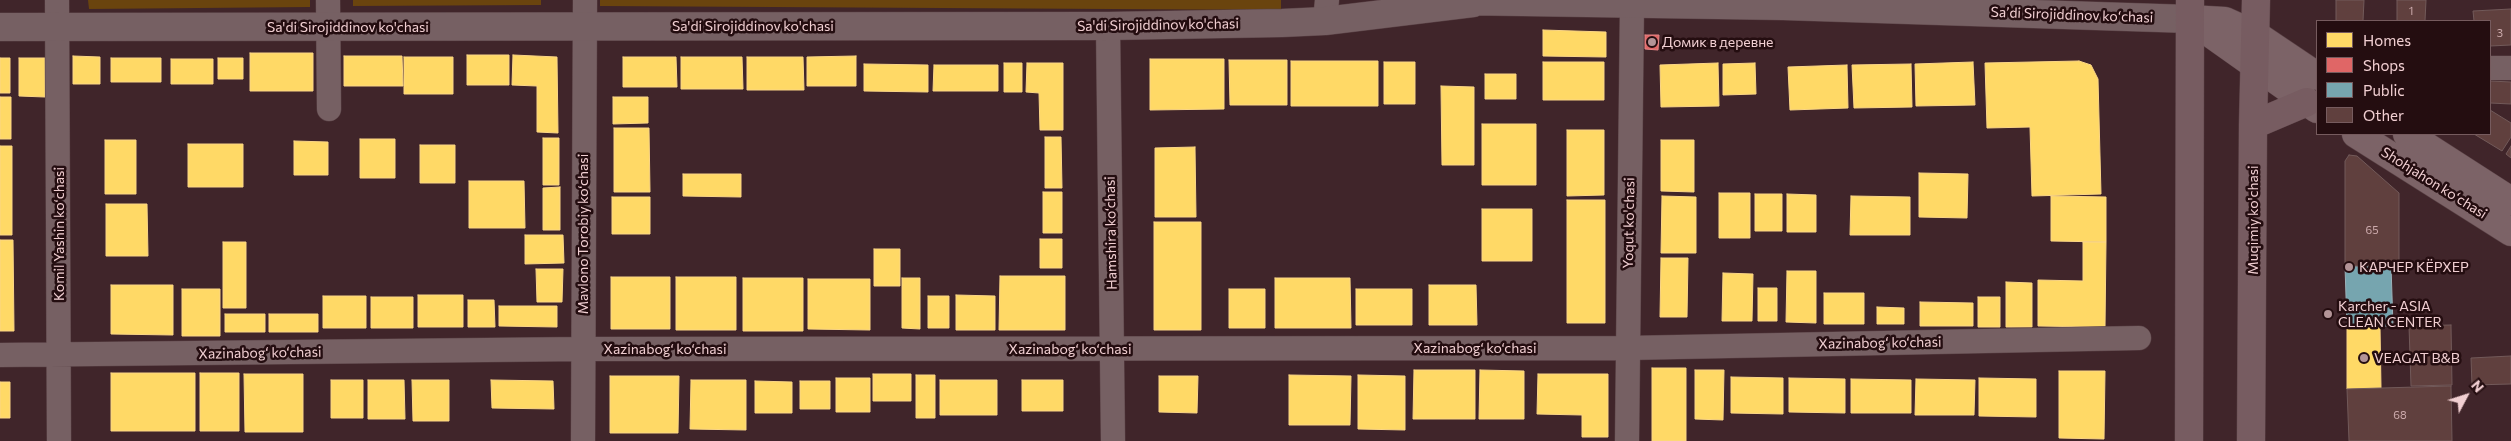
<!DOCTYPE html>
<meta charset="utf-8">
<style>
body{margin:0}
#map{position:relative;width:2511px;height:441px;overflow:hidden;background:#40252a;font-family:Commissioner,sans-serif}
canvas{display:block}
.legend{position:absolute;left:2316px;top:20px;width:175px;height:115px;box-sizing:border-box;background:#240d10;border:1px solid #765b5e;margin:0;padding:6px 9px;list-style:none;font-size:15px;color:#f1cfd2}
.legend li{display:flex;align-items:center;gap:10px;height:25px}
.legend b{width:25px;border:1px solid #765b5e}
.north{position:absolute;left:2441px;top:371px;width:50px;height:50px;-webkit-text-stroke:4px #240d10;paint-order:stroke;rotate:50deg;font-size:14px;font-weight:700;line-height:20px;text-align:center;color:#f1cfd2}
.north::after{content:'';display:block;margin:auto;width:18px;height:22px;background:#f1cfd2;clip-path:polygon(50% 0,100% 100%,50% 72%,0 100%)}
</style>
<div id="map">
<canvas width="2511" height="441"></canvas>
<ul class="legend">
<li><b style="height:14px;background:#ffd966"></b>Homes</li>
<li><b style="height:14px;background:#e06666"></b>Shops</li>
<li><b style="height:14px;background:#76a5af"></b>Public</li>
<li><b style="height:14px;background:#60403e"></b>Other</li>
</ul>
<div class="north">N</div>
</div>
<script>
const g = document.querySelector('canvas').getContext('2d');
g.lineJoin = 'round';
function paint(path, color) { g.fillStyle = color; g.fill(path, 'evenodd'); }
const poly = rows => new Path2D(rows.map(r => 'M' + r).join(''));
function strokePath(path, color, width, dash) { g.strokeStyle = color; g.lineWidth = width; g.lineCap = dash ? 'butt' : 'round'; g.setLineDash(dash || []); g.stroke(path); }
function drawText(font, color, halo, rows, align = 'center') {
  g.font = font + ' Commissioner,sans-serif'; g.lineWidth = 5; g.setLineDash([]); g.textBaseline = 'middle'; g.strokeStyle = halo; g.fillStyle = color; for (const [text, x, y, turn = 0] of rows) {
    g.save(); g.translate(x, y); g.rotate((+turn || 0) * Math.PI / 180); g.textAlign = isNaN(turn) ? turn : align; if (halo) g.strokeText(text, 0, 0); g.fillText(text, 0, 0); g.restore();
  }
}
paint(poly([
 [88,0,310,0,310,7,89,9],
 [353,0,541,0,541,5,353,6],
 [600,0,1281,0,1281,10,600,6]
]), '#6a440e');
const homes = poly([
 [1543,30,1606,32,1606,57,1543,56,1543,30],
 [250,53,313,53,313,91,250,91,250,53],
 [467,55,509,55,509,85,467,85,467,55],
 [513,55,557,57,558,133,537,132,537,86,512,85,513,55],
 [73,56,100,57,100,84,73,84,73,56],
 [344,56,402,56,403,86,344,86,344,56],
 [856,56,856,86,807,86,807,57,856,56],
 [404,57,453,57,453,94,404,94,404,57],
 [623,57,676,57,677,87,623,87,623,57],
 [681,57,742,57,743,89,681,89,681,57],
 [747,57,803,57,804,90,747,90,747,57],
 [0,58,10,58,10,93,0,93,0,58],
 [19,58,45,58,45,97,19,96,19,58],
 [111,58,161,58,161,82,111,82,111,58],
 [218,58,243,58,243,79,218,79,218,58],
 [171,59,213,59,213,84,171,84,171,59],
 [1150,59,1224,59,1224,109,1150,110,1150,59],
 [1229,60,1287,60,1287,105,1230,105,1229,60],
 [1291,61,1378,61,1378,106,1291,106,1291,61],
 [2079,61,2091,65,2098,79,2101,194,2032,196,2030,127,1987,128,1985,63,2079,61],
 [1384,62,1415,62,1415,104,1384,104,1384,62],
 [1543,62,1604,62,1604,100,1543,100,1543,62],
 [1973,62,1975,105,1916,106,1915,64,1973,62],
 [1004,63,1022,63,1022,92,1004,92,1004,63],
 [1027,63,1063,63,1063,130,1040,130,1039,93,1026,92,1027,63],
 [1718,63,1719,106,1661,107,1660,65,1718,63],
 [1755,63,1756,94,1723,95,1723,64,1755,63],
 [864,64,928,65,928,92,864,91,864,64],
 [1911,64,1912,107,1854,108,1852,65,1911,64],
 [934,65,998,65,998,91,933,91,934,65],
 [1847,65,1848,108,1790,110,1788,67,1847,65],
 [1485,74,1516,74,1516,99,1485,99,1485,74],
 [1441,86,1474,87,1474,165,1442,165,1441,86],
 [0,97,11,97,11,139,0,139,0,97],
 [613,97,648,97,648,123,613,124,613,97],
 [1482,124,1536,124,1536,185,1482,185,1482,124],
 [614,128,649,128,650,192,614,192,614,128],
 [1567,130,1604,130,1604,195,1567,196,1567,130],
 [1045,137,1061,137,1062,188,1045,188,1045,137],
 [543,138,559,138,559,185,543,185,543,138],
 [360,139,395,139,395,178,360,178,360,139],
 [105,140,136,140,136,194,105,194,105,140],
 [1661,140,1694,140,1694,192,1661,191,1661,140],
 [294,141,328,142,328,175,294,175,294,141],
 [188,144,243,144,243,187,188,187,188,144],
 [420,145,455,145,455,183,420,183,420,145],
 [0,146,12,146,12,235,0,235,0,146],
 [1195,147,1196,217,1155,217,1155,148,1195,147],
 [1919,173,1968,174,1967,218,1919,217,1919,173],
 [683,174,741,174,741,197,683,196,683,174],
 [469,181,524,181,525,228,469,228,469,181],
 [560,187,560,230,543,230,543,188,560,187],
 [1043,192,1062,192,1062,233,1043,233,1043,192],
 [1719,193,1750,193,1750,238,1719,238,1719,193],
 [1755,194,1782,194,1782,231,1755,231,1755,194],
 [1787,194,1816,195,1816,232,1787,232,1787,194],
 [1662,196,1696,197,1696,253,1661,253,1662,196],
 [1851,196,1910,197,1910,235,1850,235,1851,196],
 [2051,196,2106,197,2106,242,2051,241,2051,196],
 [612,197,650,197,650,234,612,234,612,197],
 [1567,200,1605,200,1605,323,1567,323,1567,200],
 [106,204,147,204,148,256,106,256,106,204],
 [1482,209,1532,209,1532,261,1482,261,1482,209],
 [1154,222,1201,222,1201,330,1154,330,1154,222],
 [525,235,563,235,564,263,525,264,525,235],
 [1040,239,1062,239,1062,268,1040,268,1040,239],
 [0,240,13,240,14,331,0,331,0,240],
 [223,242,246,242,246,308,223,308,223,242],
 [2083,242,2106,242,2105,327,2038,326,2038,280,2083,281,2083,242],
 [874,249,900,249,900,286,874,286,874,249],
 [1661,258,1688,258,1687,317,1660,317,1661,258],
 [536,269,563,269,562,302,537,302,536,269],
 [1787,271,1816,271,1816,323,1786,322,1787,271],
 [1723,273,1753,274,1752,321,1722,321,1723,273],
 [1000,276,1065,276,1065,330,999,330,1000,276],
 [611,277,670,277,670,329,611,329,611,277],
 [676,277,736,277,736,330,676,330,676,277],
 [743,278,803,278,803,331,743,331,743,278],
 [902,278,920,278,920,329,902,328,902,278],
 [1275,278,1350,278,1351,328,1275,328,1275,278],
 [808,279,870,279,870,330,808,329,808,279],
 [2006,282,2032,283,2032,327,2006,327,2006,282],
 [111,285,173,285,173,335,111,334,111,285],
 [1429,285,1476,285,1477,325,1429,325,1429,285],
 [1758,288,1777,288,1777,321,1758,321,1758,288],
 [182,289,220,289,220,336,182,336,182,289],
 [1229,289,1265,289,1265,328,1229,328,1229,289],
 [1356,289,1412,289,1412,325,1356,325,1356,289],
 [1824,293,1864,293,1864,324,1824,324,1824,293],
 [418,295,463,295,463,327,418,327,418,295],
 [956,295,995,296,995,330,956,330,956,295],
 [323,296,366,296,366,328,323,328,323,296],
 [928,296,949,296,949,328,928,328,928,296],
 [371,297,413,297,413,328,371,328,371,297],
 [1978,297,2000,297,2000,327,1978,327,1978,297],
 [468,300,494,300,495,327,468,327,468,300],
 [1920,302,1973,303,1973,326,1920,326,1920,302],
 [499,306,557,306,557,327,499,326,499,306],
 [1877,307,1904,308,1904,324,1877,324,1877,307],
 [225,314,265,314,265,332,225,332,225,314],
 [269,314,318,314,318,332,269,332,269,314],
 [2347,327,2380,327,2381,388,2347,389,2347,327],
 [1652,368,1686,368,1686,441,1652,441,1652,368],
 [1414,370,1475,370,1475,419,1413,419,1414,370],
 [1480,370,1524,371,1524,419,1479,419,1480,370],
 [1695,370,1724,370,1723,420,1695,419,1695,370],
 [2059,371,2105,371,2104,439,2059,438,2059,371],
 [111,373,195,373,195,431,111,431,111,373],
 [200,373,239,373,239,431,200,431,200,373],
 [244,374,303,374,303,432,245,432,244,374],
 [873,374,911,374,911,401,873,401,873,374],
 [1538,374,1608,374,1608,437,1582,437,1582,415,1537,414,1538,374],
 [916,375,935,375,935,418,916,418,916,375],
 [1289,375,1351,376,1350,425,1289,425,1289,375],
 [1358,375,1405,376,1405,430,1358,429,1358,375],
 [610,376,679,376,678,433,610,433,610,376],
 [1159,376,1198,376,1197,413,1159,412,1159,376],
 [1731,377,1783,378,1783,414,1731,413,1731,377],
 [836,378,870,378,870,412,836,412,836,378],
 [1789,378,1845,379,1845,413,1789,412,1789,378],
 [1979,378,2036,379,2036,417,1979,416,1979,378],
 [1851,379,1911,380,1911,413,1851,413,1851,379],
 [1916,379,1975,380,1974,415,1915,415,1916,379],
 [331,380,363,380,363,418,331,418,331,380],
 [368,380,404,380,405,419,368,419,368,380],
 [412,380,449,380,449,421,413,421,412,380],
 [491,380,553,381,554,409,492,408,491,380],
 [691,380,746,380,746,430,690,429,691,380],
 [940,380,997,380,997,415,940,415,940,380],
 [1022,380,1063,380,1063,411,1022,411,1022,380],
 [755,381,792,382,792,413,755,413,755,381],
 [800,381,830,381,830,409,800,409,800,381],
 [0,382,10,382,10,418,0,418,0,382]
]);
paint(homes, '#ffd966');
strokePath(homes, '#fbd686', 1);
const shops = poly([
 [1645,35,1659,35,1658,50,1645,49,1645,35]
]);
paint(shops, '#e06666');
strokePath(shops, '#e58686', 1);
const public = poly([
 [2345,266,2391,266,2393,326,2347,327,2345,266]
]);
paint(public, '#76a5af');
strokePath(public, '#9bb2ba', 1);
const building = poly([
 [2336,0,2364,0,2363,21,2336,21,2336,0],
 [2397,0,2426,0,2425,21,2397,21,2397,0],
 [2511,9,2511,45,2490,46,2490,21,2474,21,2473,11,2511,9],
 [2490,81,2511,82,2511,104,2490,103,2490,81],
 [2490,110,2511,123,2511,137,2502,151,2474,134,2490,134,2490,110],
 [2511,146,2511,158,2506,154,2511,146],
 [2349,155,2357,156,2399,193,2399,266,2345,266,2345,161,2349,155],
 [2451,325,2452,385,2411,386,2409,326,2451,325],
 [2511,356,2511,384,2472,385,2471,358,2511,356],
 [2451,386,2452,441,2349,441,2347,389,2451,386]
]);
paint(building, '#60403e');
strokePath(building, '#725a5a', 1);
const minor = poly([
 [57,0,59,441],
 [328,0,329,109],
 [1325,21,1327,0],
 [1108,26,1113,441],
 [2490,68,2511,68],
 [0,355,583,349,1627,348,2139,338],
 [583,441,585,0],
 [1627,441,1632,4]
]);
const tertiary = poly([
 [1457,1,1783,6,2190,19],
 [0,27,1108,26,1282,23,1325,21,1473,3]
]);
const secondary = poly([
 [2190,19,2317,109],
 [2190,19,2225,21,2256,35,2317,76],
 [2356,134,2511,232],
 [2407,134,2511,201]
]);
const primary = poly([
 [2253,125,2307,102],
 [2189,441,2190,0],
 [2251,441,2253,125,2256,0]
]);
strokePath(minor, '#594145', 25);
strokePath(tertiary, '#594145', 29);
strokePath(secondary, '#594145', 29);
strokePath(primary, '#594145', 29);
strokePath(minor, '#766063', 24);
strokePath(tertiary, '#766063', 28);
strokePath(secondary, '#7c6367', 28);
strokePath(primary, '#775c61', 28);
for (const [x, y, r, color] of [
 [1652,42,5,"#b39497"],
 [2349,267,5,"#b39497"],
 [2328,314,5,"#b39497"],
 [2364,358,5,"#b39497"]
]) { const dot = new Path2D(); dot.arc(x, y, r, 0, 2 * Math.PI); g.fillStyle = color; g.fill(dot); strokePath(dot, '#240d10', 2); }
drawText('11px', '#cdabad', null, [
 ["1",2411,11],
 ["3",2500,33],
 ["65",2372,230],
 ["68",2400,415]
]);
drawText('14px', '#f1cfd2', '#240d10', [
 ["Saʼdi Sirojiddinov koʻchasi",2072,15,2],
 ["Sa'di Sirojiddinov ko'chasi",1158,25,-1],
 ["Sa'di Sirojiddinov ko'chasi",753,26],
 ["Sa'di Sirojiddinov ko'chasi",348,27],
 ["Shohjahon koʻchasi",2434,183,32],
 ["Muqimiy ko'chasi",2253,220,-90],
 ["Yoqut ko'chasi",1629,223,-89],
 ["Hamshira ko‘chasi",1111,233,-91],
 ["Komil Yashin koʻchasi",59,234,-90],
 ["Mavlono Torobiy ko‘chasi",583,234,-90],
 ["Xazinabog‘ ko‘chasi",1880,343,-1],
 ["Xazinabog‘ ko‘chasi",1475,348],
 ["Xazinabog‘ ko‘chasi",665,349],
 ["Xazinabog‘ ko‘chasi",1070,349],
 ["Xazinabog‘ ko‘chasi",260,353,-1]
]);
drawText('14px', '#f1cfd2', '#240d10', [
 ["Домик в деревне",1662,42],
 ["КАРЧЕР КЁРХЕР",2359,267],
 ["Karcher - ASIA",2338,306],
 ["CLEAN CENTER",2338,322],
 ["VEAGAT B&B",2374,358]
], 'left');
</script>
